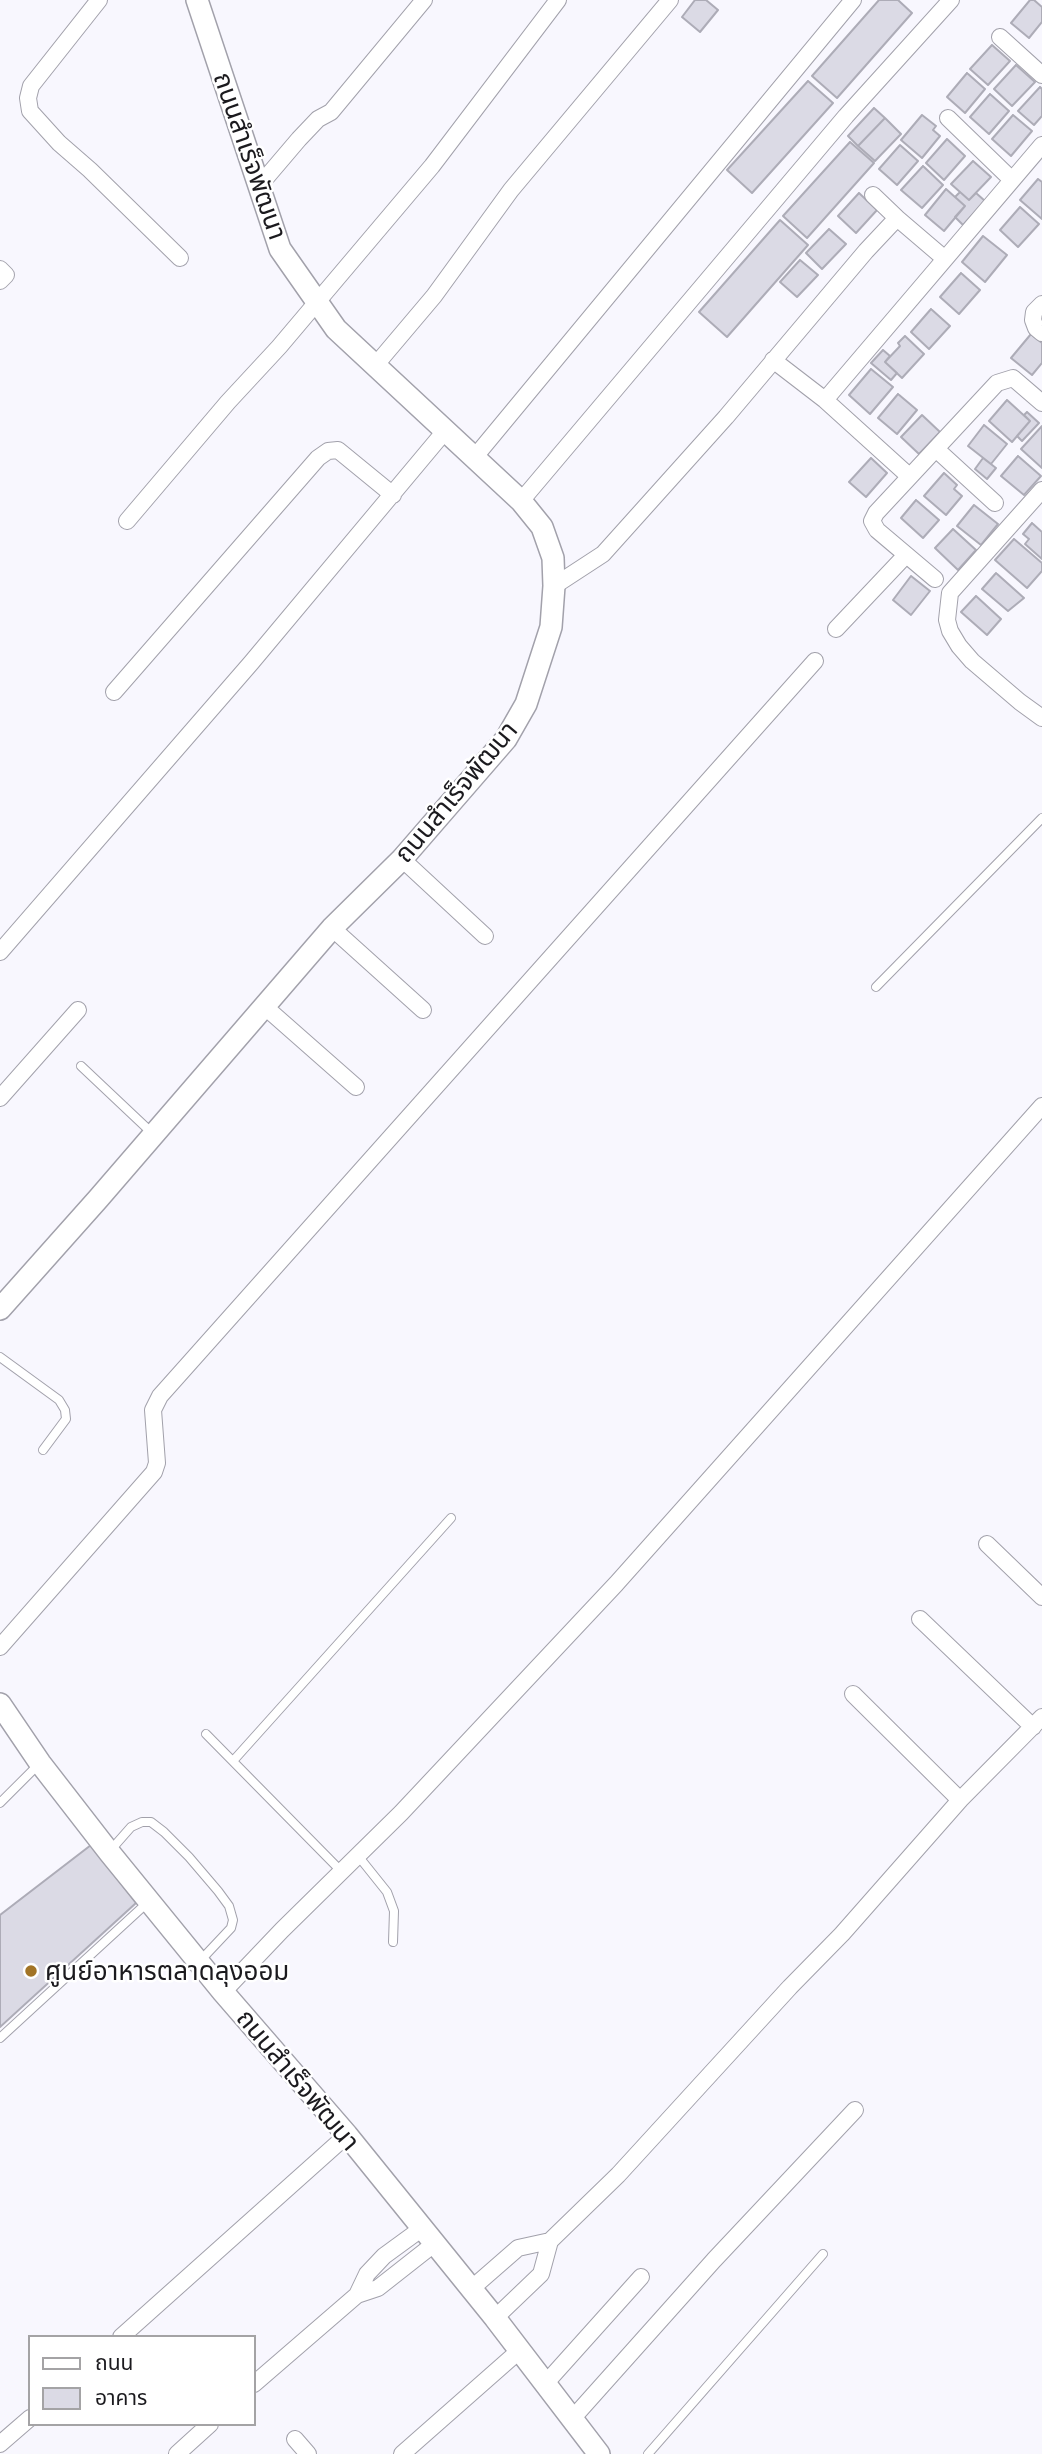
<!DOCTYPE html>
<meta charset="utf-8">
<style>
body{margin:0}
#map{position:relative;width:1042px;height:2454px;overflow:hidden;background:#f8f7fe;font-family:Commissioner,"Noto Sans Thai",sans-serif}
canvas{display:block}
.legend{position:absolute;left:28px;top:2335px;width:228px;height:91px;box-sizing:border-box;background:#fff;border:2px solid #a4a3a5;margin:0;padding:9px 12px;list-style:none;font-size:21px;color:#1b1a1e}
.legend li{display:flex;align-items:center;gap:14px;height:35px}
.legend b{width:35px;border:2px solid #a4a3a5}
</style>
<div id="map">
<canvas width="1042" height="2454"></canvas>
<ul class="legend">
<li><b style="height:9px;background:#fff"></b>ถนน</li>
<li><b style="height:19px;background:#dbdae5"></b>อาคาร</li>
</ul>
</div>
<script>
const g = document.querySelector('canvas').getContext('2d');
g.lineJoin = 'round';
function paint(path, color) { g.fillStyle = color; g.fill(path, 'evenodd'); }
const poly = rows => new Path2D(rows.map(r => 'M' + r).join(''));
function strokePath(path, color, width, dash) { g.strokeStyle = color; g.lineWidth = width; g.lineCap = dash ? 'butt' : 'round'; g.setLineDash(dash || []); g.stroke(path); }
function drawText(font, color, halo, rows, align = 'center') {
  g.font = font + ' Commissioner,"Noto Sans Thai",sans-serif'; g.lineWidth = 5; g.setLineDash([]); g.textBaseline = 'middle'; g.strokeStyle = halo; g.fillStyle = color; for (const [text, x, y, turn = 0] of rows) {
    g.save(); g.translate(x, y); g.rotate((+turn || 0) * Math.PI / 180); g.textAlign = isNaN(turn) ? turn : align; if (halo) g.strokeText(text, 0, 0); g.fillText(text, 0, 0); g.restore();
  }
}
const building = poly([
 [695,0,706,0,718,10,700,32,682,17,695,0],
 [879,0,898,0,912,13,837,98,812,76,879,0],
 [1030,0,1034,0,1042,7,1042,22,1029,38,1011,23,1030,0],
 [992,45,1010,61,988,85,970,69,992,45],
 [1016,65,1035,82,1012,106,994,89,1016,65],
 [967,73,985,89,965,113,947,97,967,73],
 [808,81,833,103,752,193,727,170,808,81],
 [1040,87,1042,89,1042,116,1034,125,1018,111,1040,87],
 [990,94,1009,111,989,134,970,117,990,94],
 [874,108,885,118,858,146,848,136,874,108],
 [922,115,936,126,933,130,940,136,922,158,901,140,922,115],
 [1013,115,1032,131,1011,156,992,139,1013,115],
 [885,118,901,134,875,161,858,146,885,118],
 [947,139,965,156,944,180,926,163,947,139],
 [850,142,874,163,807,238,783,216,850,142],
 [900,145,918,161,897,185,879,169,900,145],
 [973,161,991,177,969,200,951,184,973,161],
 [923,166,943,185,922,208,901,190,923,166],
 [1038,179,1042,182,1042,219,1020,200,1038,179],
 [946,189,965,206,944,231,925,215,946,189],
 [960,192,969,200,976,193,985,201,963,225,955,217,965,206,955,197,960,192],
 [859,193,877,210,856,233,838,216,859,193],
 [1020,207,1039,224,1018,247,1000,230,1020,207],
 [780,220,808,245,727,337,699,312,780,220],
 [829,229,846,244,822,269,806,253,829,229],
 [983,236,1007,255,985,282,962,262,983,236],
 [800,260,818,275,797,297,780,282,800,260],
 [961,273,980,290,959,314,940,297,961,273],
 [931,309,950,326,929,349,911,332,931,309],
 [1031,334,1042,343,1042,363,1032,375,1011,358,1031,334],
 [905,336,924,354,902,378,885,362,900,346,898,343,905,336],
 [883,350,890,356,885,362,897,373,891,380,871,363,883,350],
 [871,369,893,387,870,414,849,395,871,369],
 [898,394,917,410,897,434,878,418,898,394],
 [1007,400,1030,421,1012,442,989,421,1007,400],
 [1027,412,1039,423,1022,441,1017,436,1030,421,1024,415,1027,412],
 [922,415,940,432,919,454,901,437,922,415],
 [984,425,1007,444,991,464,968,446,984,425],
 [1042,426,1042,468,1021,449,1042,426],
 [1018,456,1041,476,1024,495,1001,476,1018,456],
 [871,458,887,473,866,497,849,482,871,458],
 [983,458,996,468,987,479,975,469,983,458],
 [944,473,957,485,954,489,962,496,946,515,924,496,944,473],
 [916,500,939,520,923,538,901,518,916,500],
 [974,505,998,524,981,545,957,526,974,505],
 [1032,523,1042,532,1042,559,1025,544,1029,539,1023,534,1032,523],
 [953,529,976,550,958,570,935,548,953,529],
 [1014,539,1042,563,1042,571,1027,588,995,560,1014,539],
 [996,573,1024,598,1008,611,982,589,996,573],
 [911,576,930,591,911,615,893,600,911,576],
 [976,596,1001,619,987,635,961,612,976,596],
 [91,1845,136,1903,0,2027,0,1915,91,1845]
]);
paint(building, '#dbdae5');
strokePath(building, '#adacb7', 2);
const lane = poly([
 [876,987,1042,818],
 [81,1066,152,1133],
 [0,1357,59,1400,65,1410,66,1419,43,1450],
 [206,1734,342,1872],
 [233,1761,451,1518],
 [0,1803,40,1763],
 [109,1852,131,1827,142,1822,151,1822,164,1832,189,1857,218,1891,229,1906,233,1920,231,1928,199,1962],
 [359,1857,387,1892,394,1911,393,1942],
 [0,2038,147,1903],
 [648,2454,823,2254]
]);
const street = poly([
 [99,0,31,86,28,98,30,111,59,143,90,170,180,258],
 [1000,37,1042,75],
 [948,118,1012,180],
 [259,186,299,139,318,119,331,112,424,0],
 [873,195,897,218],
 [0,269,6,275,0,281],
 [1042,304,1034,312,1033,320,1036,328,1042,333],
 [773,360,825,400,909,476],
 [374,367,434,296,511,190,670,0],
 [825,400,1042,145],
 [936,449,995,503],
 [474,458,853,0],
 [1042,490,950,593,947,620,950,631,959,646,972,661,1020,702,1042,718],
 [521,501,846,116,951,0],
 [127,521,228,402,279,347,432,166,558,0],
 [935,579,877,530,872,521,876,513,997,383,1013,378,1042,403],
 [554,586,603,554,726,417,866,251,897,218,945,259],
 [836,629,906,555],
 [114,692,318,458,328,451,338,450,393,495],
 [402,859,485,936],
 [332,928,423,1010],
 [0,952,251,663,445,431],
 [264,1006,356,1087],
 [0,1098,78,1010],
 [987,1544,1042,1597],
 [920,1619,1033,1727],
 [0,1647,154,1472,157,1463,153,1410,160,1396,815,661],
 [853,1694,960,1800],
 [223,1992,282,1930,401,1813,616,1584,1042,1106],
 [471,2289,518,2248,550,2241],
 [357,2295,367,2274,384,2256,421,2229],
 [495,2318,541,2274,550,2241,618,2175,790,1987,842,1934,960,1800,1042,1717],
 [121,2337,347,2135],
 [254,2384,357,2295,378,2288,434,2244],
 [545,2384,641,2277],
 [572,2419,714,2260,855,2110],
 [295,2439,308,2454],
 [0,2444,30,2418],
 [177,2454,210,2424],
 [402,2454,520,2350]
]);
const secondary = poly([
 [0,1309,98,1199,332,928,402,859,506,739,526,704,551,627,554,586,553,558,542,527,521,501,336,329,280,249,197,0],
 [0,1704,40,1763,109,1852,223,1992,347,2135,495,2318,599,2454]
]);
strokePath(lane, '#a2a1ab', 10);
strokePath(street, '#a2a1ab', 18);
strokePath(secondary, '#a2a1ab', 24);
strokePath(lane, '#fff', 8);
strokePath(street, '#fff', 16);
strokePath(secondary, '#fff', 21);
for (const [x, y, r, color] of [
 [31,1971,7,"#a27426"]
]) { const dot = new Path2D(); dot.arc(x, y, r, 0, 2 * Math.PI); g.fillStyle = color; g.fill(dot); strokePath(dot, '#fff', 2.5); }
drawText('26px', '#1b1a1e', '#fff', [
 ["ถนนสำเร็จพัฒนา",250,156,71],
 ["ถนนสำเร็จพัฒนา",456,792,-50],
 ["ถนนสำเร็จพัฒนา",298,2080,50]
]);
drawText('26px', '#1b1a1e', '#fff', [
 ["ศูนย์อาหารตลาดลุงออม",45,1971]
], 'left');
</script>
